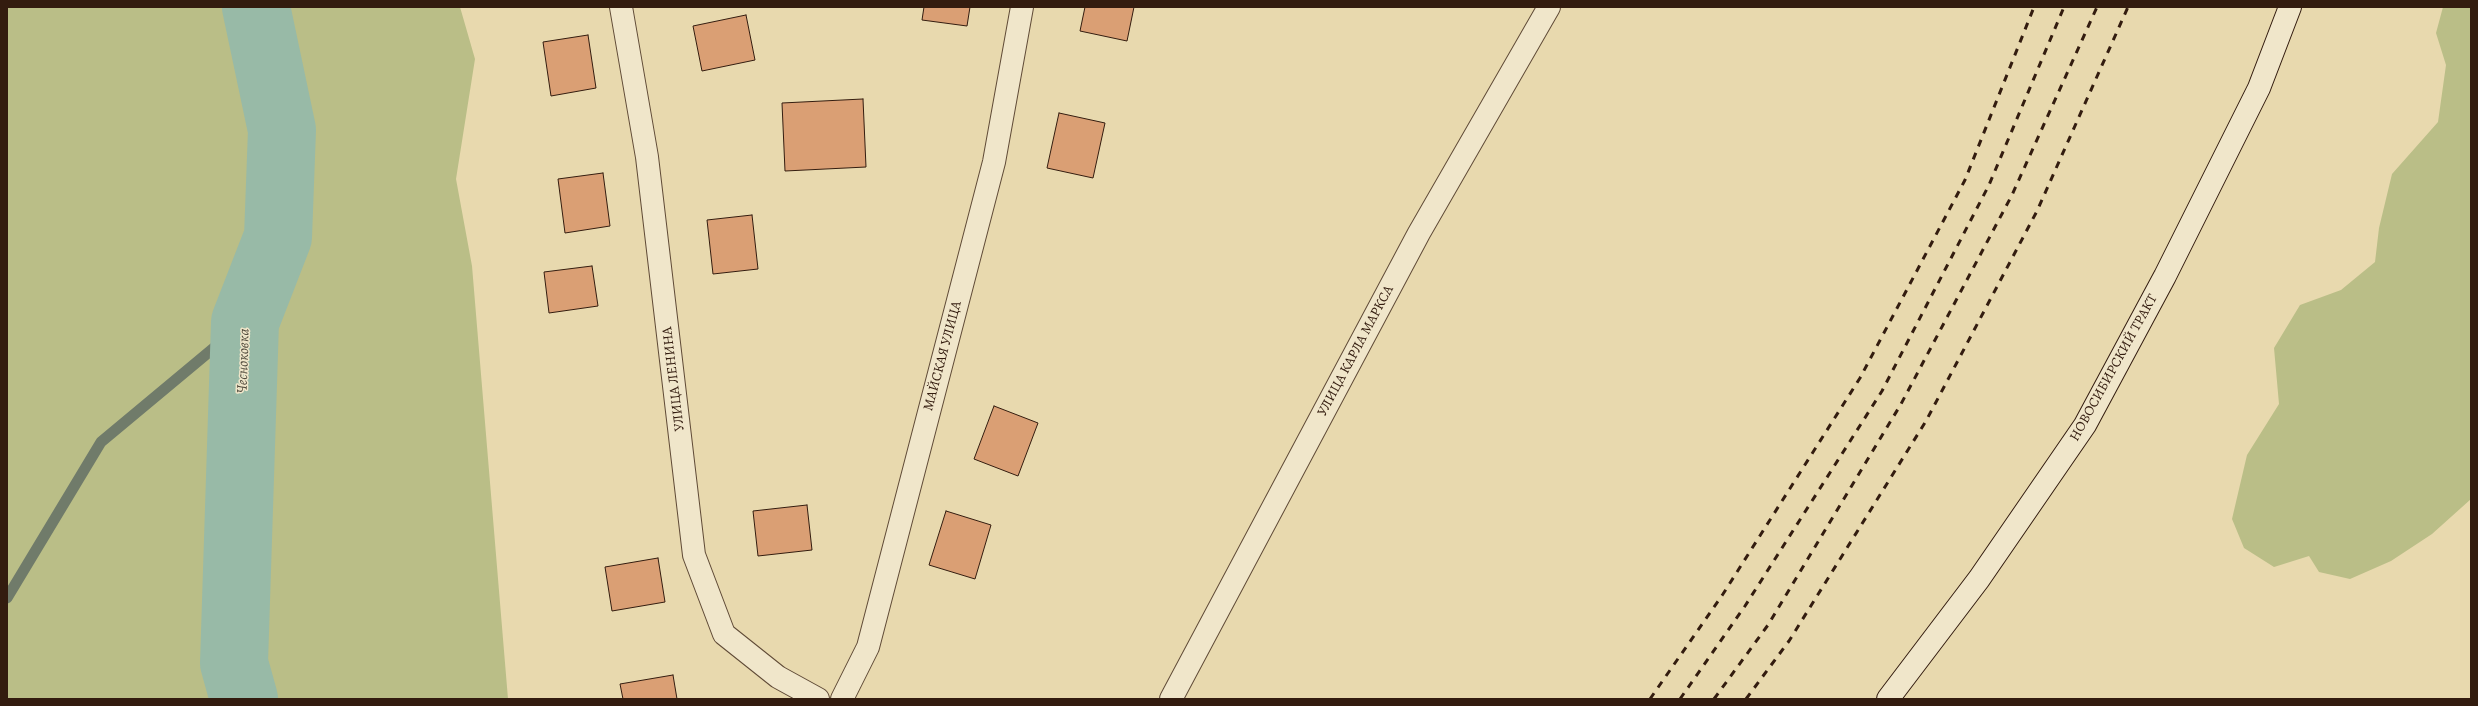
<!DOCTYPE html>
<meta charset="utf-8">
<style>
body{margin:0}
#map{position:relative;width:2478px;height:706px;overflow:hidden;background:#e8d9ae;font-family:Alegreya,serif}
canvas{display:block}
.frame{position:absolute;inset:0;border:8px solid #331c0f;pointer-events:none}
</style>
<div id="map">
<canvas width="2478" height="706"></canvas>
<div class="frame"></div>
</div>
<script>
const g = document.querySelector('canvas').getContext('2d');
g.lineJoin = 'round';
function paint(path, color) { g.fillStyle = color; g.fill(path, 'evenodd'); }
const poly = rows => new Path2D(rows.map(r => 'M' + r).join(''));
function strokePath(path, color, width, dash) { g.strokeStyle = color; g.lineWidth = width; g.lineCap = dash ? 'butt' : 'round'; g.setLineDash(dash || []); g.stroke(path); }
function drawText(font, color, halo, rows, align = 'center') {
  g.font = font + ' Alegreya,serif'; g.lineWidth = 3; g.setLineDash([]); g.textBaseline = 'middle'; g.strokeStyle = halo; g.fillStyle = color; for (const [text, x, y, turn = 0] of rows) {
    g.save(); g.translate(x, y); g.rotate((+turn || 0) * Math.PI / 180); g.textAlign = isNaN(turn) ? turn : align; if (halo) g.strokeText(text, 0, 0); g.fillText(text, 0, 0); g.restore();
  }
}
paint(poly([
 [7,7,460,7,475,59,456,179,472,266,508,699,7,699],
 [2443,7,2471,7,2471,499,2432,534,2391,561,2350,579,2319,572,2309,556,2274,567,2244,548,2232,519,2247,455,2279,404,2274,348,2300,305,2341,290,2375,262,2379,228,2392,174,2438,122,2446,65,2436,33]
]), '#babe87');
strokePath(poly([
 [7,598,101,442,245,322]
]), '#707b6a', 11);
strokePath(poly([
 [244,699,234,663,245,322,278,237,282,130,256,7]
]), '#98baa7', 68);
const building = poly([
 [924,7,970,7,967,26,922,20,924,7],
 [1085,7,1134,7,1127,41,1080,31,1085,7],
 [746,15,755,60,702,71,693,26,746,15],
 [588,35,596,88,551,96,543,42,588,35],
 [863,99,866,167,785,171,782,103,863,99],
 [1059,113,1105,123,1093,178,1047,168,1059,113],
 [603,173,610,226,565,233,558,179,603,173],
 [752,215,758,269,713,274,707,220,752,215],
 [592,266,598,306,549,313,544,272,592,266],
 [994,406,1038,423,1018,476,974,459,994,406],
 [807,505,812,550,758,556,753,511,807,505],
 [946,511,991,525,975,579,929,565,946,511],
 [658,558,665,602,612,611,605,567,658,558],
 [673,675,677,699,623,699,620,684,673,675]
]);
paint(building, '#da9f74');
strokePath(building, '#331c0f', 1);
const minor = poly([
 [621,7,647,157,694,555,724,634,778,677,818,699],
 [842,699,868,647,994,162,1022,7],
 [1171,699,1419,233,1549,7]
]);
const secondary = poly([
 [1888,699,1979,579,2085,425,2165,276,2259,88,2290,7]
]);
strokePath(minor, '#604b37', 24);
strokePath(secondary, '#331c0f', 24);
strokePath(minor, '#f0e6ca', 22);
strokePath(secondary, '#f0e6ca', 22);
strokePath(poly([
 [1650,699,1723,594,1860,378,1965,180,2034,7],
 [1680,699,1745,606,1882,391,1989,185,2064,7],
 [1714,699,1768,625,1901,404,2012,195,2097,7],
 [1746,699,1789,641,1926,421,2037,211,2128,7]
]), '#331c0f', 3, [7, 7]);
drawText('14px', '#331c0f', '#f0e6ca', [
 ["УЛИЦА КАРЛА МАРКСА",1356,351,-62],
 ["МАЙСКАЯ УЛИЦА",943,356,-75],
 ["НОВОСИБИРСКИЙ ТРАКТ",2114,368,-61],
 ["УЛИЦА ЛЕНИНА",674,379,-97]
]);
drawText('italic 15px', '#514b3d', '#f0e6ca', [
 ["Чесноковка",244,361,-88]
]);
</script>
